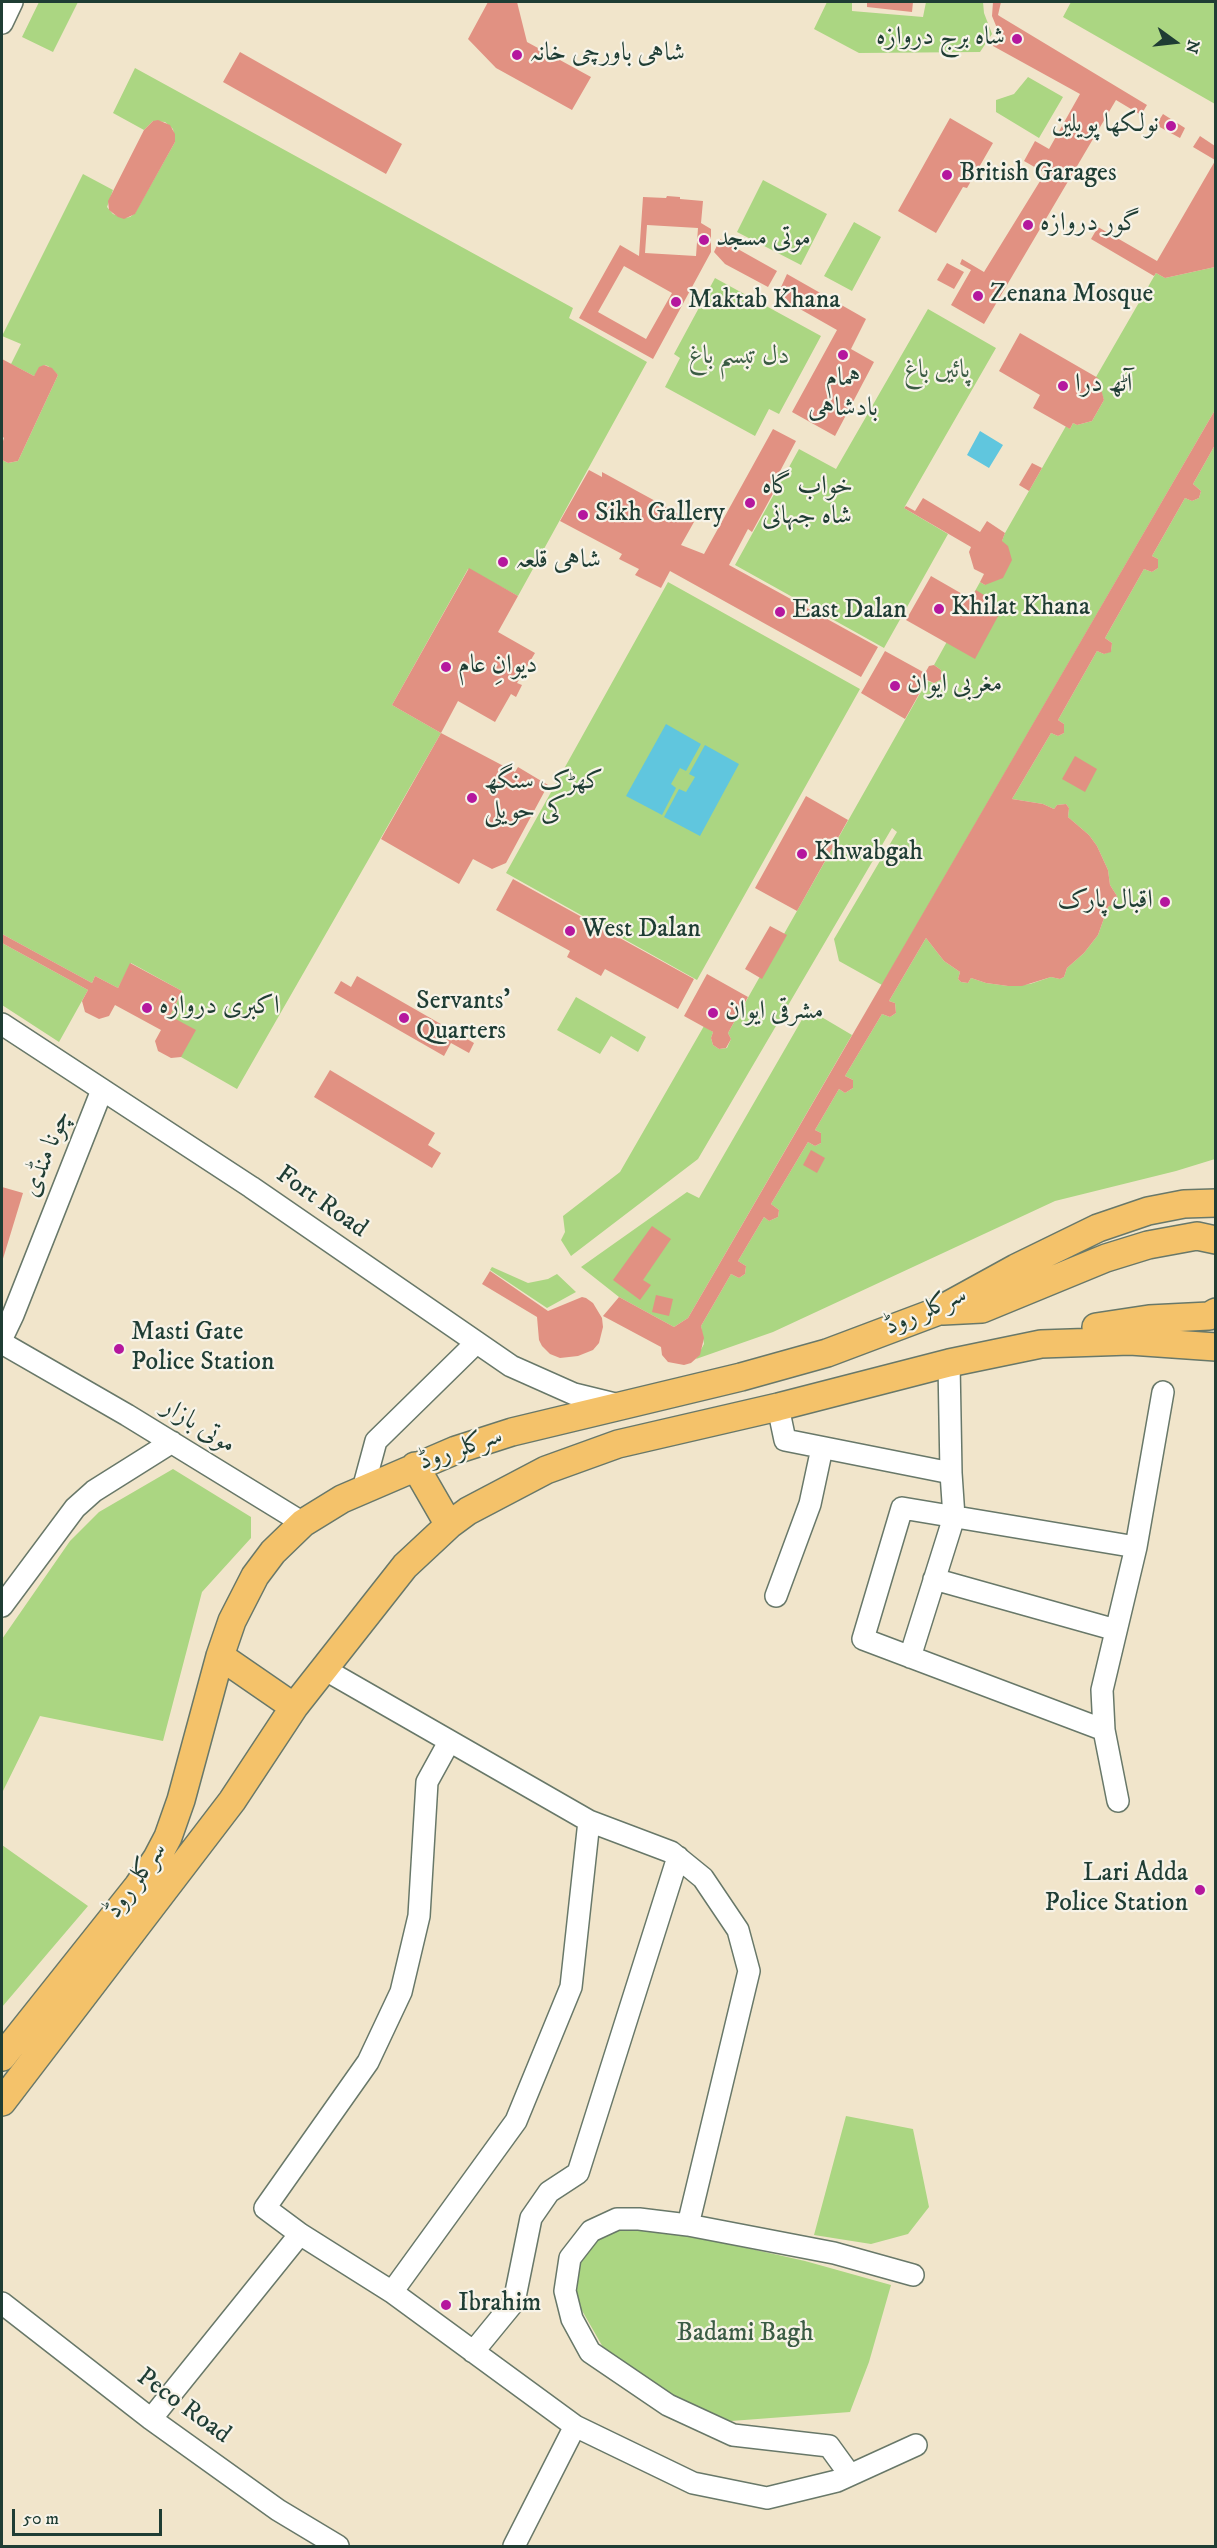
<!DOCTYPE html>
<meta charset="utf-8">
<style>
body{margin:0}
#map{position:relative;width:1217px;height:2548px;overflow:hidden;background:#f1e5cb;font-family:"IM FELL DW Pica",serif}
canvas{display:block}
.frame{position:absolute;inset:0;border:3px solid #1f3d34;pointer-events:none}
.north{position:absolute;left:1145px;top:12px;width:60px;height:60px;-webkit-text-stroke:4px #f7f3e8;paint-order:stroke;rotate:105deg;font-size:16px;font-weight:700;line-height:24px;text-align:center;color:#1f3d34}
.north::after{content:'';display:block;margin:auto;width:21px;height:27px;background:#1f3d34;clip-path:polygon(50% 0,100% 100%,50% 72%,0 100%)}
.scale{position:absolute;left:12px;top:2509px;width:150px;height:27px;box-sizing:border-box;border:3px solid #1f3d34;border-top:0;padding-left:8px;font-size:18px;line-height:21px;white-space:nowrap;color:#1f3d34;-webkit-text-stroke:4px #f7f3e8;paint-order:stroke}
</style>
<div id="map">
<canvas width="1217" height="2548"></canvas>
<div class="frame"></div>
<div class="north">N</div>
<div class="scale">50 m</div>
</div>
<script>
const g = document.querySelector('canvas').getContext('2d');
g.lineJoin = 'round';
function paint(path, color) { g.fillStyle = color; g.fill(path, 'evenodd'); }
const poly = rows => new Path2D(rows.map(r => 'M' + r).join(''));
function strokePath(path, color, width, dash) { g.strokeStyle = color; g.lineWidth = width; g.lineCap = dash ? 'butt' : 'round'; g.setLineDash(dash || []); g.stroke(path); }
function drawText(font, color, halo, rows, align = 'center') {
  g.font = font + ' "IM FELL DW Pica",Amiri,serif'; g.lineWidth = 4.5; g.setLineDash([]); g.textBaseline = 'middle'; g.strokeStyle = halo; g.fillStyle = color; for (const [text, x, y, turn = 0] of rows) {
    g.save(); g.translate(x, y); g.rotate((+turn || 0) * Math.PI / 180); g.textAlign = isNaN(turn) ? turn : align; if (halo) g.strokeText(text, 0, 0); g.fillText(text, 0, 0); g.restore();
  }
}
paint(poly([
 [39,2,78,2,53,52,22,37],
 [827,2,852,2,852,11,923,17,926,2,983,2,984,13,992,34,980,52,859,53,814,29],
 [1071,2,1215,2,1215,104,1063,17],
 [135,68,573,308,569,318,647,362,518,596,468,569,392,705,441,733,237,1089,181,1057,170,1016,182,991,131,963,118,988,95,976,92,983,2,934,2,460,8,463,18,461,58,375,48,366,44,365,34,376,11,364,21,344,2,336,83,174,113,190,107,207,113,214,124,218,130,217,135,213,175,142,173,129,165,122,153,121,144,130,113,113],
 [1028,77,1063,97,1039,138,996,112,996,100,1014,94],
 [763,180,827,214,801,265,737,232],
 [854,222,881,237,852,291,824,276],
 [1215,267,1215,410,882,985,839,961,834,939,897,832,892,828,698,1159,571,1256,561,1240,565,1232,563,1216,620,1172,704,1026,713,1032,711,1038,713,1045,719,1049,727,1048,731,1039,728,1033,927,681,934,683,942,679,941,670,934,665,980,582,985,585,1005,533,1066,426,1070,429,1073,423,1077,425,1092,421,1104,400,1096,377,1156,273,1165,278],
 [715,278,821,336,779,414,769,409,755,436,665,387,680,358,674,354],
 [928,309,996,348,904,508,948,534,884,648,735,565,799,449,836,469],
 [1215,445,1215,1159,1176,1171,1055,1201,773,1332,696,1359,704,1344,701,1326,731,1274,739,1278,745,1274,746,1266,738,1261,764,1217,769,1221,778,1217,779,1210,771,1204,808,1142,815,1146,821,1143,821,1133,815,1130,839,1089,845,1093,853,1088,853,1080,845,1076,882,1014,890,1017,896,1013,895,1003,889,1001,926,938,944,961,960,972,958,979,961,982,968,983,971,978,986,983,1008,986,1030,984,1051,977,1060,979,1064,977,1067,968,1084,953,1098,935,1108,907,1114,903,1117,896,1110,885,1108,870,1097,846,1089,835,1068,817,1069,808,1066,804,1057,805,1054,809,1043,804,1012,799,1051,733,1058,736,1064,733,1064,724,1058,720,1097,651,1104,654,1111,651,1112,643,1105,638,1144,569,1152,572,1158,568,1158,559,1152,556,1185,498,1192,501,1199,498,1201,491,1193,484],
 [668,582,860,689,697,980,506,873],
 [2,943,88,990,59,1042,2,1005],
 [576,997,646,1037,638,1052,611,1036,600,1054,557,1030],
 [808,1009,852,1035,688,1318,674,1327,619,1297,581,1267,687,1192,699,1198],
 [492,1267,528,1283,548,1279,557,1274,576,1292,547,1308,490,1270],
 [173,1469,251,1517,251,1538,202,1592,163,1741,40,1716,2,1793,2,1639,70,1541,99,1512],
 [2,1845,88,1906,2,2007],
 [846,2116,913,2129,929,2207,908,2234,871,2244,814,2235],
 [644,2225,805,2261,891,2285,869,2362,850,2412,731,2421,666,2394,604,2349,576,2300,580,2260,604,2233]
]), '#abd682');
paint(poly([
 [980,431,1003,445,989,468,967,455],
 [666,724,701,744,686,771,680,768,671,784,676,788,662,815,626,796],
 [705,745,739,764,700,836,664,817,679,789,686,792,695,777,689,774]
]), '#60c6de');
paint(poly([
 [488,2,517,2,527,42,591,77,572,110,496,68,468,39],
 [867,2,913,2,912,12,867,7],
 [993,2,1001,2,998,15,1001,17,1147,105,1141,115,1116,100,984,324,951,305,971,270,960,264,962,259,984,272,1045,173,1024,161,1035,141,1049,149,1080,94,993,46,999,33,992,16],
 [240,52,402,144,386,174,223,82],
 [1163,114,1185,128,1180,138,1156,125],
 [950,118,993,143,967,188,963,187,936,233,898,211],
 [158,120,170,125,175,134,175,142,135,214,124,219,118,217,109,210,108,201,144,130,153,121],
 [1200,136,1215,146,1215,160,1193,147],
 [1215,161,1215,267,1165,278,1156,273,1154,276,1091,239,1098,227,1157,261],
 [667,196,680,197,680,199,703,201,701,223,711,229,711,252,653,359,579,318,620,245,639,256,643,197,666,198],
 [647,225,698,228,696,256,645,253],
 [624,266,672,293,646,339,598,312],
 [720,239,777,271,768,287,725,264,714,252],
 [947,263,964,272,954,289,937,280],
 [787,274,866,319,851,349,874,362,835,436,792,412,837,330,777,296],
 [1020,333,1098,378,1104,400,1092,421,1077,425,1073,423,1070,429,1033,408,1040,395,999,371],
 [2,359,34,376,39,367,44,365,52,368,58,375,18,461,8,463,2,460,2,444,4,438,2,436],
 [1215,410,1215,445,1193,484,1201,491,1199,498,1192,501,1185,498,1152,556,1158,559,1158,568,1152,572,1144,569,1105,638,1112,643,1111,652,1104,654,1097,651,1058,720,1064,724,1064,733,1058,736,1051,733,1012,799,1043,804,1054,809,1057,805,1066,804,1069,808,1068,817,1089,835,1097,846,1108,870,1110,885,1117,896,1114,903,1108,907,1098,935,1084,953,1067,968,1064,977,1060,979,1051,977,1022,986,1008,986,986,983,971,978,968,983,961,982,958,979,960,972,944,961,926,938,889,1001,895,1003,896,1013,890,1017,882,1014,845,1076,853,1080,853,1088,845,1093,839,1089,815,1130,821,1133,821,1143,815,1146,808,1142,771,1204,779,1210,778,1217,769,1221,764,1217,738,1261,746,1266,745,1274,739,1278,731,1274,701,1326,704,1338,700,1355,691,1363,684,1365,668,1362,662,1355,661,1347,603,1316,619,1297,674,1327,688,1318],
 [773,429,796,441,778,475,782,477,752,532,748,529,729,565,878,647,861,677,670,571,661,588,635,575,639,569,619,559,622,554,560,521,589,470,602,477,602,472,694,522,681,545,704,554],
 [1032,463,1042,468,1029,491,1019,485],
 [923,498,980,532,987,521,1005,533,1002,541,1008,546,1012,560,1003,578,985,585,980,582,984,574,974,569,969,552,971,547,904,508,906,506,915,511],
 [469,568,518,596,498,632,535,653,517,683,522,685,516,697,511,694,495,722,458,701,441,733,392,705],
 [931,576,971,599,976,590,1003,607,975,659,906,620],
 [885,651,925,673,929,666,934,665,941,670,942,679,934,683,927,680,905,719,861,693],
 [441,733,515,772,518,767,548,785,506,863,492,869,473,859,459,884,381,839],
 [1075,756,1097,769,1085,792,1062,779],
 [806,796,848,820,797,911,755,888],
 [513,879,694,979,678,1009,605,969,601,976,567,957,570,951,496,910],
 [770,926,787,935,762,979,745,969],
 [2,934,92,983,95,976,118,988,130,963,182,991,170,1016,196,1030,181,1057,171,1058,158,1051,155,1041,161,1030,115,1005,109,1016,99,1019,85,1012,82,1001,88,990,2,943],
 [707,974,748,997,728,1033,731,1039,726,1048,719,1049,713,1045,711,1038,713,1032,684,1016],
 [357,976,474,1043,469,1053,451,1043,444,1056,334,993,341,981,351,987],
 [330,1070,435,1133,428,1145,441,1153,432,1168,314,1097],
 [811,1150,825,1158,817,1173,803,1165],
 [2,1187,23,1193,2,1262],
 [652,1226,671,1239,643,1280,651,1285,640,1300,613,1280],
 [490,1271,548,1311,582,1297,586,1298,593,1303,602,1318,603,1327,599,1343,593,1350,578,1356,560,1358,550,1354,542,1346,539,1340,537,1317,482,1284],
 [656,1295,673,1299,669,1316,652,1312]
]), '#e19182');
const minor = poly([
 [2,23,12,2],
 [2,1024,251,1187,511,1366,574,1394,619,1405],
 [2,1338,13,1315,102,1090],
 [2,1343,127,1415,303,1523],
 [778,1407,785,1440,951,1473],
 [363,1489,376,1441,476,1343],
 [934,1579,1116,1630],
 [776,1596,810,1504,822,1448],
 [2,1606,75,1508,94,1491,172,1442],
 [910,1657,954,1517,951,1473,949,1363],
 [324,1669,589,1821,571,1987,516,2121,392,2292],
 [1104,1730,863,1639,902,1508,1136,1547],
 [449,1742,427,1782,419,1916,401,1992,368,2062,265,2208,300,2234,392,2292,575,2426,693,2483,767,2498,837,2481,916,2445],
 [1118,1801,1104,1730,1102,1690,1136,1547,1163,1392],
 [589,1821,671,1852,703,1878,738,1930,749,1971,688,2225],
 [2,2303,151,2419,278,2510,338,2546],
 [473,2352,514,2302,531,2218,549,2192,578,2173,678,1857],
 [151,2419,300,2234],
 [850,2475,829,2446,733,2435,668,2405,590,2352,572,2319,565,2291,570,2258,591,2231,617,2219,639,2219,688,2225,834,2253,913,2275],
 [514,2546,575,2426]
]);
const major = poly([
 [943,1311,982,1309,1106,1258,1148,1245,1197,1236,1216,1240],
 [1096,1327,1149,1319,1209,1316,1216,1312],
 [415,1466,449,1525],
 [220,1656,294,1707],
 [2,2057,138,1886,157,1858,168,1837,181,1800,220,1656,232,1621,255,1576,273,1552,303,1523,342,1499,456,1450,512,1432,741,1377,827,1353,936,1312,1016,1268,1098,1228,1148,1211,1184,1204,1216,1203],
 [2,2102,232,1801,294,1707,405,1566,449,1525,468,1511,546,1470,618,1444,778,1407,949,1363,1041,1344,1130,1341,1216,1347]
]);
strokePath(minor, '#687869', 24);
strokePath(major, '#687869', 30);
strokePath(minor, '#fff', 21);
strokePath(major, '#f4c26a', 27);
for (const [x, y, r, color] of [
 [1017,39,6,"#b5179e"],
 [517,55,6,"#b5179e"],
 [1171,126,6,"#b5179e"],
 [947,175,6,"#b5179e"],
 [1028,225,6,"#b5179e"],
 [704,240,6,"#b5179e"],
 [978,296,6,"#b5179e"],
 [676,302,6,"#b5179e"],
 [843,355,6,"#b5179e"],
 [1063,386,6,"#b5179e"],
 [750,503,6,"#b5179e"],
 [583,515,6,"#b5179e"],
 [503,562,6,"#b5179e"],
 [939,609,6,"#b5179e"],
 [780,612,6,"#b5179e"],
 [446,667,6,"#b5179e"],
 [895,686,6,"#b5179e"],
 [472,798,6,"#b5179e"],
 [802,854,6,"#b5179e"],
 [1165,902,6,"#b5179e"],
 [570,931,6,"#b5179e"],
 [147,1008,6,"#b5179e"],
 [713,1013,6,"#b5179e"],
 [404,1018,6,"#b5179e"],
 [119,1349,6,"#b5179e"],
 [1200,1890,6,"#b5179e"],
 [446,2305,6,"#b5179e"]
]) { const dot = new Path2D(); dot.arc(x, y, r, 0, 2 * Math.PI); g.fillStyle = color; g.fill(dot); strokePath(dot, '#f7f3e8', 2); }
drawText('26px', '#1f3d34', '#f7f3e8', [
 ["شاہ برج دروازہ",1005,39,"right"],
 ["شاہی باورچی خانہ",529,55],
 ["نولکھا پویلین",1159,126,"right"],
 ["British Garages",959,175],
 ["گور دروازہ",1040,225],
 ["موتی مسجد",716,240],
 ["Zenana Mosque",990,296],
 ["Maktab Khana",688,302],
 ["ہمام",843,380,"center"],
 ["بادشاہی",843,410,"center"],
 ["آٹھ درا",1075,386],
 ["خواب گاہ",762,488],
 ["شاہ جہانی",762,518],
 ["Sikh Gallery",595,515],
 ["شاہی قلعہ",515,562],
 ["Khilat Khana",951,609],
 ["East Dalan",792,612],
 ["دیوانِ عام",458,667],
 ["مغربی ایوان",907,686],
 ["کھڑک سنگھ",484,783],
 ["کی حویلی",484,813],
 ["Khwabgah",814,854],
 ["اقبال پارک",1153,902,"right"],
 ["West Dalan",582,931],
 ["Servants'",416,1003],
 ["Quarters",416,1033],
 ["اکبری دروازہ",159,1008],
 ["مشرقی ایوان",725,1013],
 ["Masti Gate",131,1334],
 ["Police Station",131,1364],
 ["Lari Adda",1188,1875,"right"],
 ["Police Station",1188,1905,"right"],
 ["Ibrahim",458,2305]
], 'left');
drawText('26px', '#3b5c44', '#f7f3e8', [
 ["دل تبسم باغ",739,358],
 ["پائیں باغ",937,372],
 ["Badami Bagh",745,2335]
]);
drawText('26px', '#1f3d34', '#f7f3e8', [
 ["چونا منڈی",48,1154,-68],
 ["Fort Road",321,1203,35],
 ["سرکلر روڈ",926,1312,-24],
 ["موتی بازار",198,1427,32],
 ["سرکلر روڈ",461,1450,-19],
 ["سرکلر روڈ",137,1881,-55],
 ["Peco Road",183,2407,36]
]);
</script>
